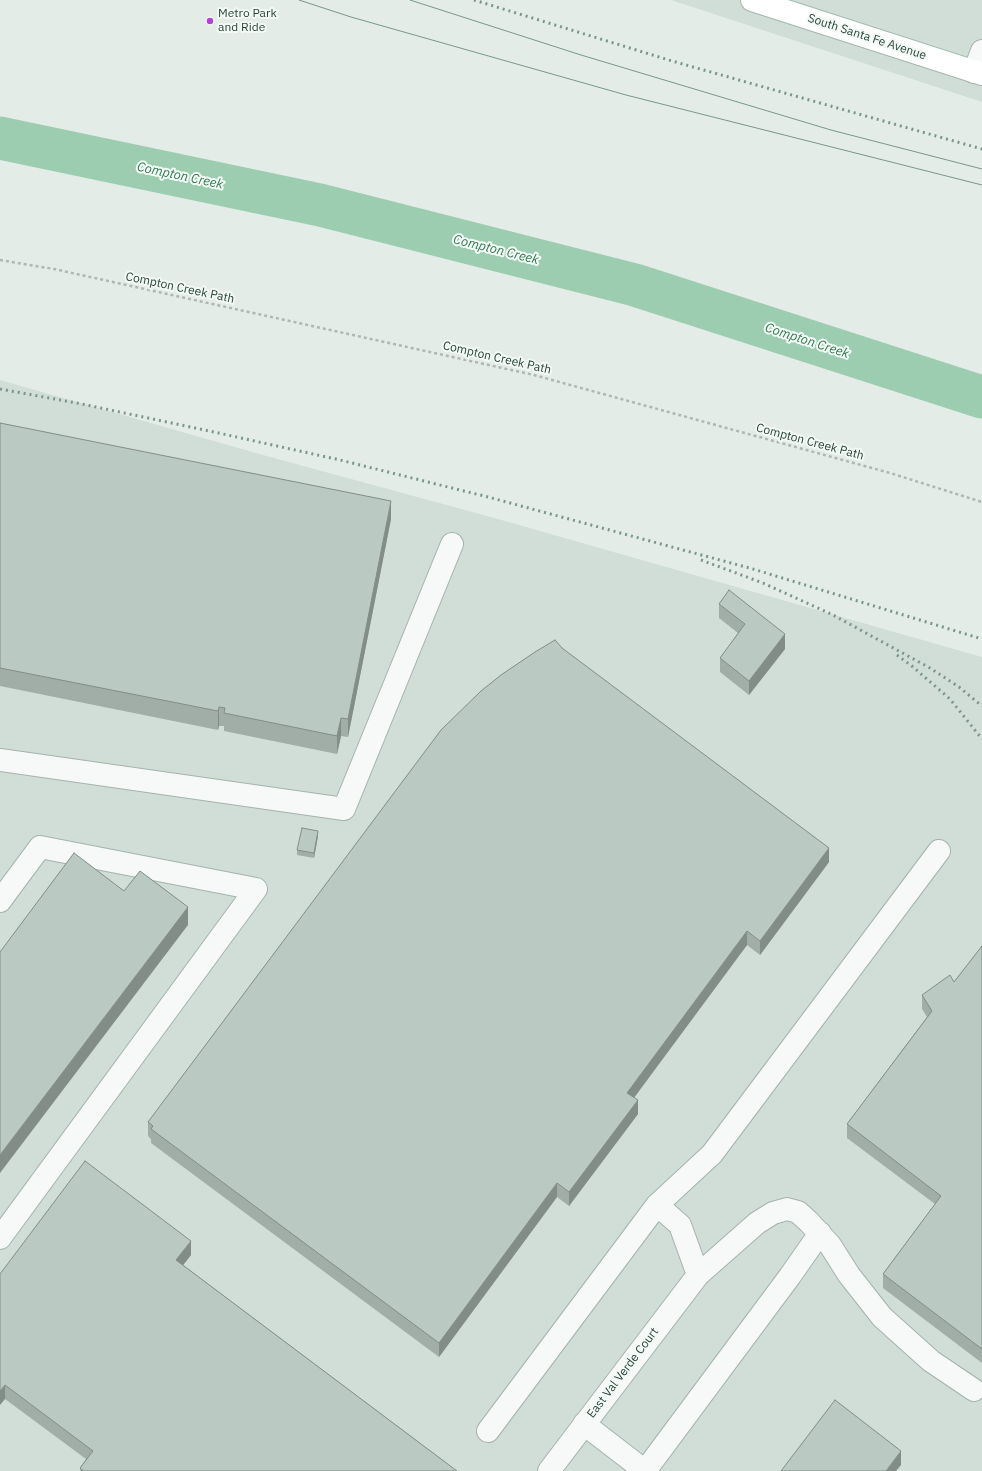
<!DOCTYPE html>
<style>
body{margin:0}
canvas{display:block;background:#e3ece7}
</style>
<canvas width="982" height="1471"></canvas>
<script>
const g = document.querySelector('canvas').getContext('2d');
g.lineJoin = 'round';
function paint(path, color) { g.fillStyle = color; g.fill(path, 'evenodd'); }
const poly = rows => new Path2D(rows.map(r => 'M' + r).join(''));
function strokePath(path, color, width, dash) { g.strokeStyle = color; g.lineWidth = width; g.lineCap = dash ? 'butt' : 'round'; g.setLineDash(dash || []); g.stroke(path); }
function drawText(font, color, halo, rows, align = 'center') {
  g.font = font + ' "IBM Plex Sans",sans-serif'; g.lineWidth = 4; g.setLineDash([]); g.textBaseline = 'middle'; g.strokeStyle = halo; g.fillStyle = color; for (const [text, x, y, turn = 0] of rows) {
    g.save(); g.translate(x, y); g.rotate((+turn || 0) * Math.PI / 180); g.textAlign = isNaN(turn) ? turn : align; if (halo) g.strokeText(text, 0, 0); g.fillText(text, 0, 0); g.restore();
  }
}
paint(poly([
 [671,0,982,0,982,102],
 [0,380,263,455,498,519,982,657,982,1471,0,1471]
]), '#d1ded7');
strokePath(poly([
 [0,138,320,205,635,285,982,397]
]), '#9dcdb1', 43);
const minor = poly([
 [974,72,982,51],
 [0,760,344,809,452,544],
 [0,901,40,847,256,889,0,1238],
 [657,1205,712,1154,939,851],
 [584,1424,645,1471,790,1276,820,1233],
 [488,1431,657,1205,680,1225,698,1275],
 [549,1471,698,1275,757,1223,773,1213,787,1209,798,1212,809,1222,830,1245,849,1275,882,1317,931,1361,974,1390]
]);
const major = poly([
 [752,0,982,74]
]);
strokePath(minor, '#a4b3ac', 24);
strokePath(major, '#a1b8ad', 24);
strokePath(poly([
 [0,260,54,269,534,375,890,473,982,502]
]), '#adb8b3', 2.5, [3, 3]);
strokePath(minor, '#f6f9f8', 22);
strokePath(major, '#fff', 22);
strokePath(poly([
 [299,0,351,17,626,95,982,185],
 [410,0,581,55,831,130,982,169]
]), '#7b9689', 1);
strokePath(poly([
 [474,0,672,61,982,149],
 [0,389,82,404,214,432,340,460,488,497,753,569,982,639],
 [701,560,763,583,833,615,930,668,959,687,982,706],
 [897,655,913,667,950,699,982,739]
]), '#7b9689', 3, [2, 4]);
paint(poly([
 [0,423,391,519,348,737,341,736,337,754,224,731,224,726,219,726,218,730,0,686],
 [719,604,785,649,749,695,720,672,720,658,738,633,719,618],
 [562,648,829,862,760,955,747,945,634,1098,638,1114,569,1206,557,1197,439,1357,151,1143,151,1139,148,1136,148,1122],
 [318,836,314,858,297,855,297,850],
 [982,946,982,1363,883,1288,883,1274,935,1204,847,1138,847,1124,927,1017,922,1009,922,995,954,982],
 [191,1255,183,1265,457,1471,80,1471,80,1468,86,1459,5,1399,0,1274]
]), '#a0aea7');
paint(poly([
 [391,501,391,519,348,737,348,719],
 [785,634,785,649,749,695,749,681],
 [219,707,219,726,218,730,218,711],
 [341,718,341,736,337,754,337,736],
 [318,831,318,836,314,858,314,853],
 [829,848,829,862,760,955,760,941],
 [188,907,188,925,0,1173,0,1155],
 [747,931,747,945,627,1107,627,1093],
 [638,1100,638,1114,569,1206,569,1192],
 [557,1183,557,1197,439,1357,439,1343],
 [191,1241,191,1255,176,1274,176,1260],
 [5,1385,5,1399,0,1405,0,1391],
 [901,1451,901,1465,896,1471,886,1471]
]), '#828d88');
const building = poly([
 [0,423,391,501,348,719,341,718,337,736,224,713,225,708,219,707,218,711,0,668,0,423],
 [729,590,785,634,749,681,720,658,745,624,719,604,729,590],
 [555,640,562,648,829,848,760,941,747,931,627,1093,638,1100,569,1192,557,1183,439,1343,151,1129,153,1126,148,1122,441,730,481,691,501,675,535,652,555,640],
 [302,828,318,831,314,853,297,850,302,828],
 [74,853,124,891,140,871,188,907,0,1155,0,952,74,853],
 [982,946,982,1349,883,1274,941,1196,847,1124,932,1011,922,995,950,975,954,982,982,946],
 [85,1161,191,1241,176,1260,457,1471,84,1471,80,1468,93,1451,5,1385,0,1391,0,1274,85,1161],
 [835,1400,901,1451,886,1471,781,1471,835,1400]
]);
paint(building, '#bacac2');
strokePath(building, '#828d88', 1);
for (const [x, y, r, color] of [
 [210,21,4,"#b244d4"]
]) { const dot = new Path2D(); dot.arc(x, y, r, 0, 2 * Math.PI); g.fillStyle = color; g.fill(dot); strokePath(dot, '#f3f9f6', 1.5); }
drawText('12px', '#2a4538', '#f3f9f6', [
 ["Metro Park",218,14],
 ["and Ride",218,28]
], 'left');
drawText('12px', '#2a4538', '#f3f9f6', [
 ["South Santa Fe Avenue",867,37,18],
 ["Compton Creek Path",180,288,12],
 ["Compton Creek Path",497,358,13],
 ["Compton Creek Path",810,442,15],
 ["East Val Verde Court",623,1373,-53]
]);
drawText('italic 13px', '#327b53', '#f3f9f6', [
 ["Compton Creek",180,176,12],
 ["Compton Creek",496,250,14],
 ["Compton Creek",807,341,18]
]);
</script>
